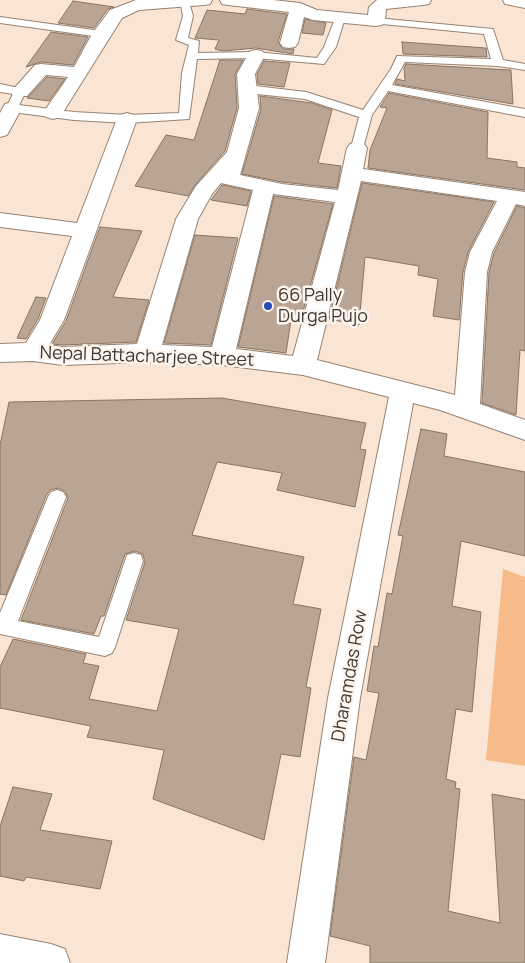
<!DOCTYPE html>
<style>
body{margin:0}
canvas{display:block;background:#fae4d3}
</style>
<canvas width="525" height="963"></canvas>
<script>
const g = document.querySelector('canvas').getContext('2d');
g.lineJoin = 'round';
function paint(path, color) { g.fillStyle = color; g.fill(path, 'evenodd'); }
const poly = rows => new Path2D(rows.map(r => 'M' + r).join(''));
function strokePath(path, color, width, dash) { g.strokeStyle = color; g.lineWidth = width; g.lineCap = dash ? 'butt' : 'round'; g.setLineDash(dash || []); g.stroke(path); }
function drawText(font, color, halo, rows, align = 'center') {
  g.font = font + ' Manrope,sans-serif'; g.lineWidth = 5; g.setLineDash([]); g.textBaseline = 'middle'; g.strokeStyle = halo; g.fillStyle = color; for (const [text, x, y, turn = 0] of rows) {
    g.save(); g.translate(x, y); g.rotate((+turn || 0) * Math.PI / 180); g.textAlign = isNaN(turn) ? turn : align; if (halo) g.strokeText(text, 0, 0); g.fillText(text, 0, 0); g.restore();
  }
}
paint(poly([
 [503,569,525,577,525,766,486,760]
]), '#f7bb89');
const building = poly([
 [73,1,114,7,108,9,94,28,58,23,73,1],
 [247,9,287,14,278,42,283,49,294,49,293,54,256,48,223,51,215,49,219,40,195,38,207,10,245,14,247,9],
 [305,19,326,23,323,35,302,33,305,19],
 [51,32,88,37,73,65,41,62,26,67,51,32],
 [402,42,486,48,487,57,403,54,402,42],
 [220,60,243,60,235,74,237,108,225,151,195,185,188,196,135,186,166,135,194,140,220,60],
 [264,61,290,63,284,87,258,84,257,74,264,61],
 [406,64,511,70,513,104,395,84,397,79,405,81,404,68,406,64],
 [47,77,65,79,49,101,27,98,47,77],
 [389,93,488,112,487,158,517,162,517,167,525,168,525,190,368,168,370,150,387,108,380,107,389,93],
 [260,96,312,103,332,110,318,163,341,166,337,188,282,182,242,174,261,109,260,96],
 [362,183,494,202,468,252,463,272,459,320,433,316,438,279,418,275,419,266,365,257,359,325,329,319,362,183],
 [222,185,251,191,247,206,211,200,222,185],
 [274,196,333,204,302,315,292,313,286,353,238,347,274,196],
 [517,206,525,208,525,351,520,350,516,415,482,403,489,272,494,253,517,206],
 [100,227,142,231,113,297,149,300,136,342,63,345,52,344,66,321,100,227],
 [195,235,238,238,211,345,164,343,195,235],
 [36,297,46,298,38,319,26,339,17,338,36,297],
 [222,398,366,423,360,449,366,450,355,507,277,490,282,473,217,462,192,535,304,557,293,604,321,609,306,687,311,688,300,757,281,754,264,840,153,799,164,750,87,737,91,726,0,708,0,667,13,639,86,654,83,663,99,666,89,699,157,711,179,629,126,620,145,562,143,554,135,551,125,554,104,616,101,616,94,634,21,620,68,498,65,491,58,488,50,490,46,496,6,595,0,594,0,445,9,402,222,398],
 [421,429,447,434,444,456,525,472,525,556,461,541,452,606,481,612,472,712,456,709,446,779,456,782,455,788,460,789,448,911,500,923,492,794,525,800,525,963,370,963,370,946,330,936,354,757,366,760,379,693,367,691,374,646,378,647,387,593,392,594,403,536,398,535,421,429],
 [13,787,52,794,40,830,112,841,100,889,26,877,24,881,0,876,0,826,13,787]
]);
paint(building, '#baa594');
strokePath(building, '#887565', 1);
const service = poly([
 [180,0,189,2,193,16,188,38,199,41,198,53,256,52,317,58,324,47,336,16,340,15,345,18,336,47,324,64,256,58,197,59,189,119,127,123,74,120,12,112,6,108,13,94,0,92,0,84,24,89,26,92,19,105,74,112,127,115,179,113,182,73,189,45,176,40,183,16,180,0],
 [0,17,101,31,107,34,101,37,0,23,0,17],
 [376,18,493,29,503,60,525,64,525,70,498,66,405,62,392,85,525,109,525,117,388,91,372,115,363,148,357,152,351,148,359,117,305,99,247,93,241,89,247,85,306,92,363,110,391,69,397,56,491,59,484,34,372,23,372,19,376,18],
 [57,490,63,492,66,497,18,621,99,637,127,555,134,553,141,555,143,561,115,647,112,653,105,656,0,634,0,613,48,497,51,492,57,490]
]);
const minor = poly([
 [136,0,212,0,210,4,204,5,139,10,122,18,60,117,53,119,46,117,43,113,68,77,46,75,27,96,13,96,11,92,35,65,41,64,74,67,92,34,110,10,136,0],
 [220,0,273,0,300,3,317,10,368,15,369,7,377,0,431,0,429,4,423,5,386,9,385,21,382,25,376,26,313,20,304,17,298,43,295,47,289,48,283,47,280,43,289,12,228,5,222,4,220,0],
 [503,0,525,0,525,8,505,4,503,0],
 [256,50,262,51,265,55,255,74,259,108,240,175,282,184,338,190,347,148,350,144,357,142,364,144,367,148,363,169,525,192,525,206,516,204,492,252,487,272,480,404,525,420,525,440,440,410,413,403,360,698,325,963,287,963,328,698,389,397,303,375,222,365,147,362,63,365,33,361,0,362,0,344,26,343,40,320,72,236,0,227,0,213,77,223,117,119,120,115,127,113,134,115,137,119,64,320,49,345,63,347,137,344,176,219,196,186,227,152,239,108,237,74,250,51,256,50],
 [361,181,497,201,470,252,465,272,455,395,317,360,361,181],
 [221,183,253,190,212,347,162,345,198,219,212,194,221,183],
 [273,194,335,202,293,356,236,349,273,194],
 [12,102,19,104,22,108,7,135,0,137,0,113,5,104,12,102]
]);
const secondary = poly([
 [0,934,51,944,65,949,70,963,0,963,0,934]
]);
strokePath(service, '#978373', 2);
strokePath(minor, '#978373', 2);
strokePath(secondary, '#978373', 2);
paint(service, '#fff');
paint(minor, '#fff');
paint(secondary, '#fff');
for (const [x, y, r, color] of [
 [268,306,5,"#284bba"]
]) { const dot = new Path2D(); dot.arc(x, y, r, 0, 2 * Math.PI); g.fillStyle = color; g.fill(dot); strokePath(dot, '#fdf4ed', 2); }
drawText('18px', '#3f3730', '#fdf4ed', [
 ["66 Pally",278,296],
 ["Durga Pujo",278,317]
], 'left');
drawText('18px', '#3f3730', '#fdf4ed', [
 ["Nepal Battacharjee Street",147,357,2],
 ["Dharamdas Row",350,676,-80]
]);
</script>
